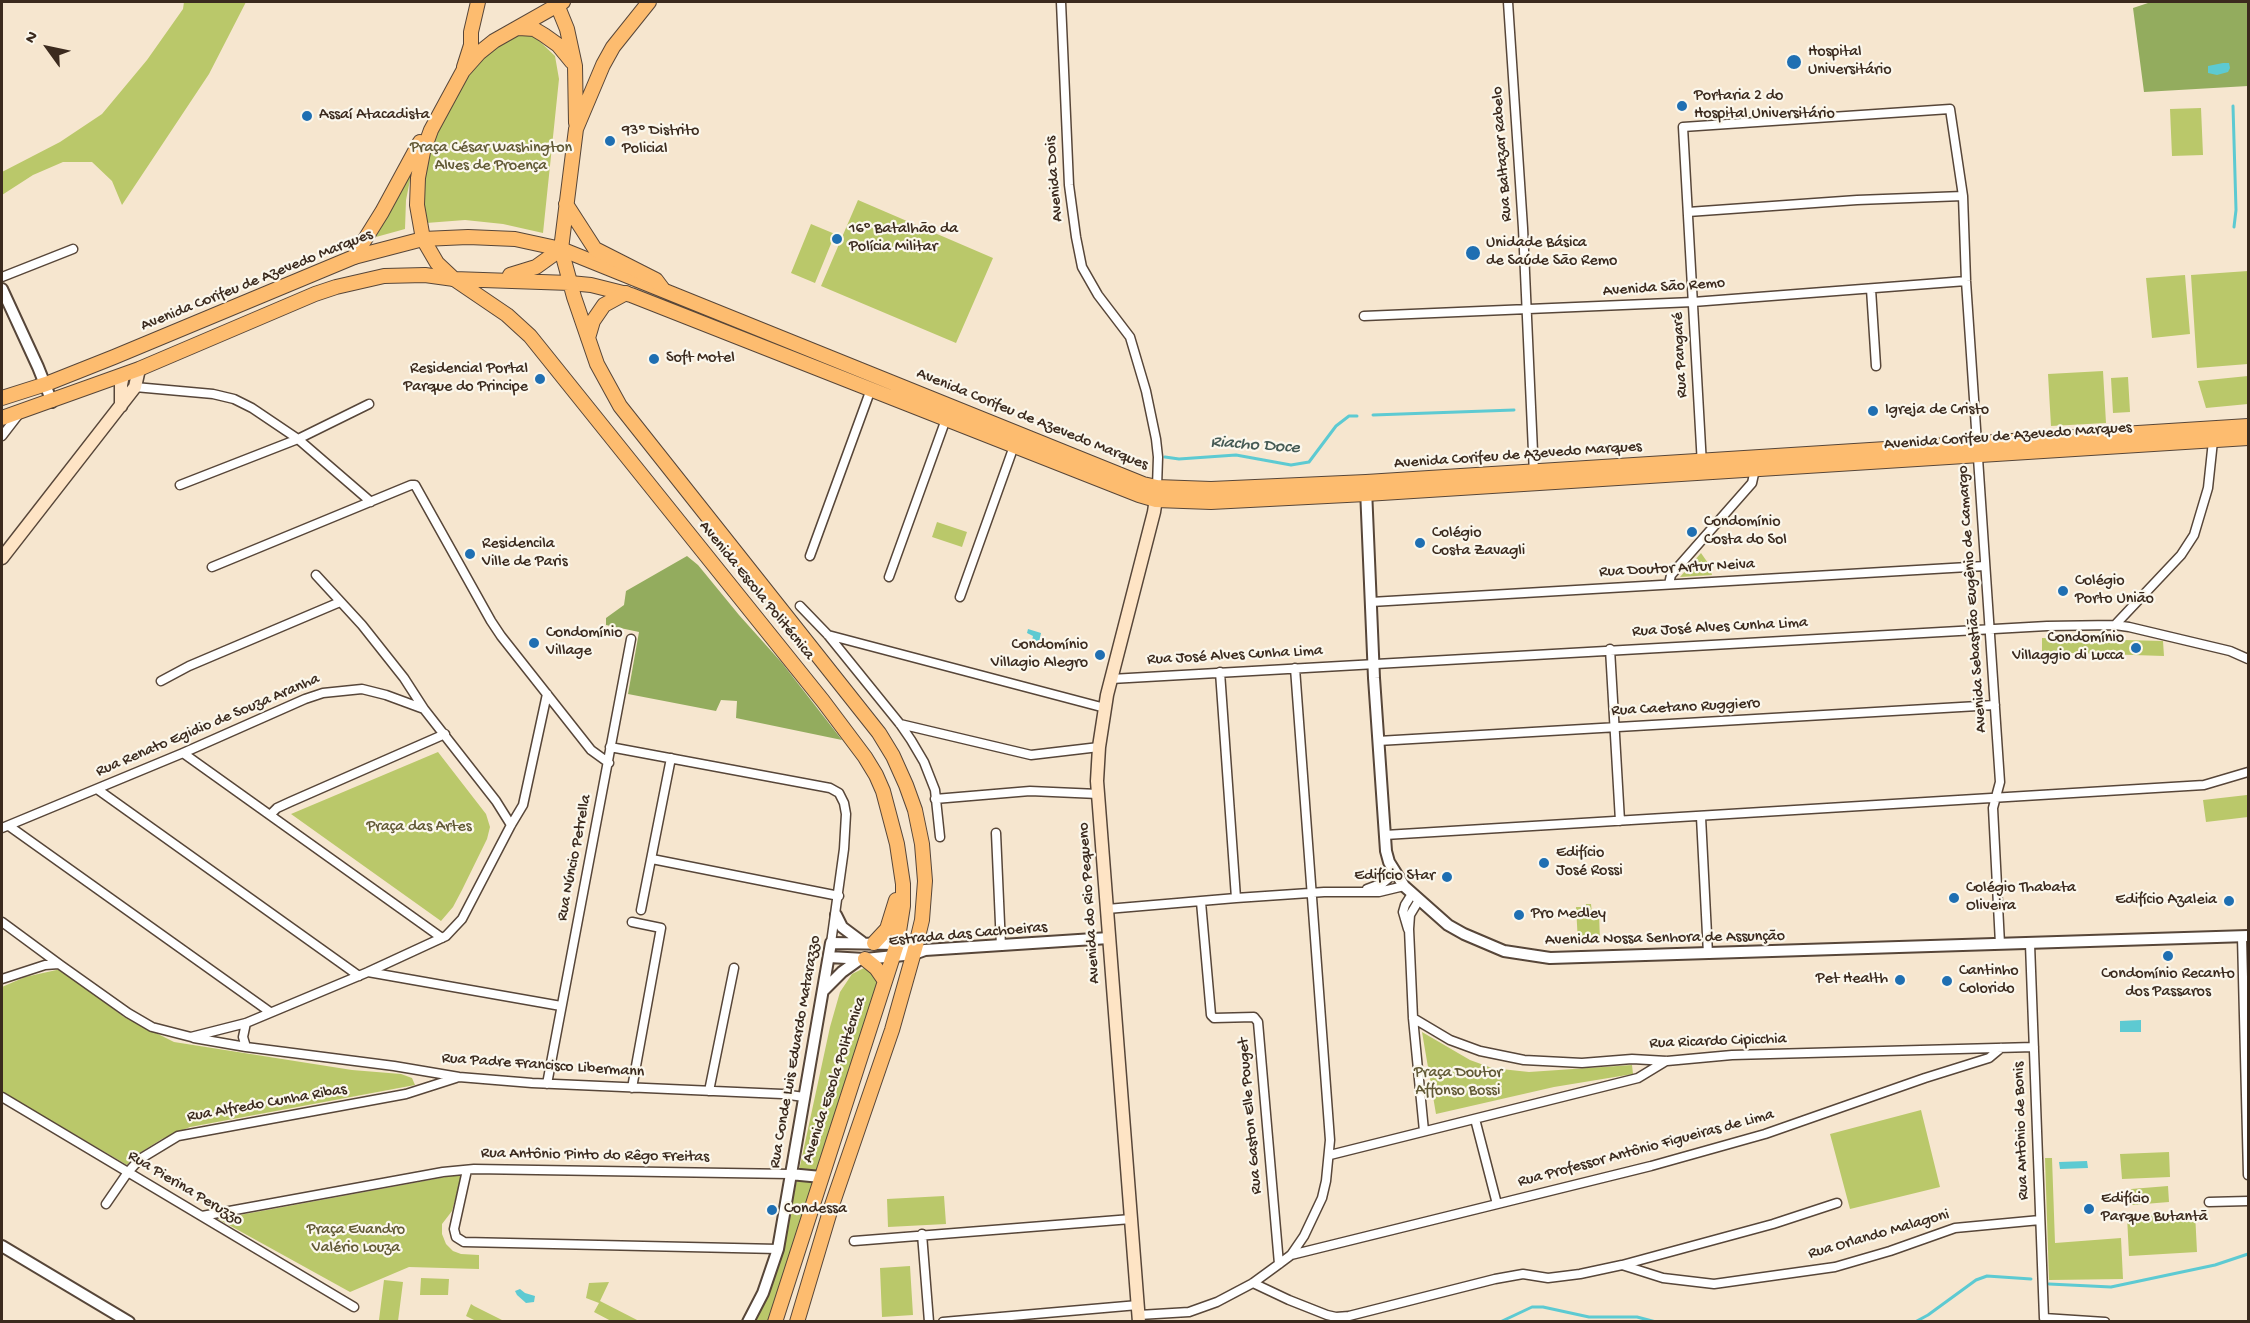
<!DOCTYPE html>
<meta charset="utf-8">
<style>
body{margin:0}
#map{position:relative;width:2250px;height:1323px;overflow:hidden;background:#f6e6cf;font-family:"Gochi Hand",sans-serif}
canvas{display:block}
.frame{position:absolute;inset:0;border:3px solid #3b2a1e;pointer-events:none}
.north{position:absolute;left:18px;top:18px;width:60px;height:60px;-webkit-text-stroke:4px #fbf7ec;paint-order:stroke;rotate:303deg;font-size:16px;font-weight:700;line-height:24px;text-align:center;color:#3b2a1e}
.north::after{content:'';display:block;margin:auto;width:21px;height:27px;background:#3b2a1e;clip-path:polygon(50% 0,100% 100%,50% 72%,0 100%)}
</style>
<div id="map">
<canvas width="2250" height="1323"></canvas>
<div class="frame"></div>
<div class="north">N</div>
</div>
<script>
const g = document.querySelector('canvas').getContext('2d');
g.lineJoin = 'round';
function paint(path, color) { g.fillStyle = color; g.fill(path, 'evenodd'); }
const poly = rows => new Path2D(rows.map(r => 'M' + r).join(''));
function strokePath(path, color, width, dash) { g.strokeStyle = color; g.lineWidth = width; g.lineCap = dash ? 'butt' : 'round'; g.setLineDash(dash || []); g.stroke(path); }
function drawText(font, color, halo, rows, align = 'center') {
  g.font = font + ' "Gochi Hand",sans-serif'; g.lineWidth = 4.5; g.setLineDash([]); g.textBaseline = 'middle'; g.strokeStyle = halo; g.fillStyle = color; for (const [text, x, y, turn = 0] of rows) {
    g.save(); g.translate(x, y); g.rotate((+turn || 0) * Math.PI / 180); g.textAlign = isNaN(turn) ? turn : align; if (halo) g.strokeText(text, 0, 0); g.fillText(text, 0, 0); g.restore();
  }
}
paint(poly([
 [184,2,246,2,209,74,122,205,112,181,92,162,63,162,33,175,2,195,2,172,60,142,102,114,147,60,183,9],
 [519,35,534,36,555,56,559,79,543,233,503,224,465,220,426,223,421,198,427,163,434,136,457,89,474,66,497,45],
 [2201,108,2203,155,2172,156,2170,109],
 [414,160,406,200,405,229,376,237],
 [858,200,993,258,956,343,821,286],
 [811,224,835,234,815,283,791,273],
 [2248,271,2248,364,2197,368,2191,275],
 [2185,275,2190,334,2152,338,2146,278],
 [2103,371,2106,423,2051,426,2048,374],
 [2248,376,2248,404,2206,408,2198,381],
 [2128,377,2130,412,2113,413,2111,378],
 [937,522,967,532,962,547,932,537],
 [1701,553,1708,563,1712,575,1680,577],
 [2042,638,2163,641,2164,656,2042,652],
 [438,752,486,814,490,827,487,839,462,890,453,907,441,921,291,814],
 [2247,795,2248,817,2206,822,2203,800],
 [1586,904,1591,904,1592,913,1599,912,1600,942,1578,942,1576,907,1586,907],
 [870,965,879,978,865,1022,768,1321,754,1322,771,1284,784,1240,830,1027,840,992,852,974],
 [61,969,124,1017,174,1042,352,1070,401,1074,412,1078,415,1085,190,1127,162,1139,133,1157,127,1165,2,1092,2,987,25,977],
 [1422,1032,1470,1060,1492,1068,1529,1072,1632,1065,1633,1074,1554,1087,1436,1114],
 [1921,1110,1940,1187,1850,1209,1830,1134],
 [2169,1152,2170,1177,2122,1179,2120,1154],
 [2045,1158,2052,1158,2055,1243,2121,1238,2123,1279,2049,1280],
 [462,1174,452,1211,442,1224,442,1234,446,1244,453,1251,461,1254,479,1255,479,1269,409,1267,350,1292,218,1219],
 [2168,1186,2169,1202,2132,1205,2131,1189],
 [944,1196,946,1224,888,1227,887,1199],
 [2195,1212,2197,1252,2129,1256,2127,1216],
 [910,1266,913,1315,882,1317,880,1268],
 [421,1278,449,1279,448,1295,420,1295],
 [384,1280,403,1282,398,1321,379,1320],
 [609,1282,600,1301,639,1321,611,1321,594,1312,599,1303,586,1298,589,1283],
 [471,1304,474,1306,504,1321,476,1321,466,1316]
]), '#bac86a');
paint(poly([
 [2151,2,2248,2,2248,86,2144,92,2133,8],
 [687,556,698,565,739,615,782,663,842,740,736,718,737,701,721,700,716,711,628,694,639,632,606,625,606,618,624,605,626,591]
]), '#93ac5e');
paint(poly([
 [2223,63,2229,63,2230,68,2228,72,2217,75,2208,73,2208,66],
 [1028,629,1041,633,1038,647,1031,645,1033,636,1027,633],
 [2141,1020,2141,1032,2120,1032,2120,1021],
 [2087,1161,2088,1168,2060,1169,2059,1162],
 [520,1289,525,1293,535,1296,534,1302,526,1303,517,1295,515,1291]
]), '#5dcad2');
strokePath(poly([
 [2233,106,2236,210,2234,227],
 [1373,415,1514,410],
 [1165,457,1179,459,1236,455,1291,465,1309,462,1336,426,1349,416,1357,416],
 [2049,1284,2111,1287,2215,1265,2248,1254],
 [1500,1322,1532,1307,1543,1307,1589,1317,1637,1317,1656,1322],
 [1915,1322,1928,1315,1976,1280,1987,1276,2031,1279]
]), '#5dcad2', 3);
const minor = poly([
 [1061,2,1069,185,1076,237,1082,267,1098,295,1130,337,1146,391,1156,439,1158,457,1157,487],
 [1508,2,1523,228,1534,474],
 [1688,212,1857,200,1963,196],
 [2,277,73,249],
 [1871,289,1876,366],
 [1364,316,1693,302,1966,281],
 [135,387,213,394,234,399,252,408,298,439,371,502],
 [2,436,19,414],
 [1702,465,1683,127,1950,109,1963,196,1966,281,2000,782,1993,808,2000,944],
 [180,485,298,439,369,404],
 [810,556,871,389],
 [212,567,411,485,415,485,491,621,501,636,591,750,609,763],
 [316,575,362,625,404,678,424,709],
 [889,577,946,419],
 [1669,584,1671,575,1752,483,1756,465],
 [960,597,1014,446],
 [1371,602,1985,566],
 [800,606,828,635,900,724,911,740,924,762,935,790,940,837],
 [2115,625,2181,555,2194,535,2208,488,2213,441],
 [828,635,1105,708],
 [1610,649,1620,821],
 [1220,672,1236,898],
 [1111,679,2047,626,2115,625,2129,627,2230,651,2248,659],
 [161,681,189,666,340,602],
 [900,724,1031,755,1099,747],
 [1378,741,1995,705],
 [610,747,830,788,839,793,844,803,846,814,844,849,831,943],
 [183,753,442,938],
 [97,789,359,976],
 [935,799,1030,791,1098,794],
 [270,815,277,808,290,802,445,734],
 [1701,817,1708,954],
 [9,826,270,1012],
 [2,828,183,753,305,699,323,693,362,689,386,695,424,709,496,801,511,825],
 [996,833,1001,946],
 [1385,835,2204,785,2248,772],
 [652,859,839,896],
 [1367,889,1383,883,1395,873],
 [1419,900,1410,915,1409,929,1413,1018,1424,1131],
 [1201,902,1211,1015,1214,1018,1254,1017,1258,1022,1279,1264],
 [1107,909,1236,898,1324,892,1379,892,1404,886],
 [641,910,671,758],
 [2,922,59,964],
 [1408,929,1403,912,1405,905,1412,894],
 [2242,937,2248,1175],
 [2030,944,2044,1318,2105,1322],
 [368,972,561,1006],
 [2,979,45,965,59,964,128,1013,152,1027,191,1037,246,1023,368,972,446,936,462,919,511,825,523,805,547,694],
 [1413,1018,1450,1040,1480,1051,1524,1060,1582,1063,1632,1059,1667,1061,1732,1055,2034,1047],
 [194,1038,246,1047,394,1066,459,1077,532,1083,782,1094,804,1097],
 [246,1047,243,1037,246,1023],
 [547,1084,631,639],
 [632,1088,661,928,632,922],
 [709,1091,734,968],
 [2,1097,354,1307],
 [1475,1119,1497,1204],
 [1330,1155,1638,1078,1666,1061],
 [467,1170,454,1229,456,1237,464,1242,778,1249],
 [2209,1202,2248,1201],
 [106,1204,128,1172,140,1159,178,1136,406,1094,456,1078],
 [202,1216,443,1172,474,1169,790,1174],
 [922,1234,929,1322],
 [854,1241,1131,1219],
 [1291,1255,1651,1166,1765,1134,1925,1078,1989,1058,2001,1048],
 [1622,1265,1663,1278,1714,1284,1835,1267,1890,1251,1955,1228,2040,1220],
 [1253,1283,1289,1300,1327,1315,1336,1317,1349,1316,1495,1279,1523,1274,1548,1278,1580,1274,1622,1265,1773,1224,1837,1203],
 [1139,1315,1189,1312,1217,1302,1253,1283,1279,1264,1291,1255,1304,1236,1322,1198,1326,1181,1330,1140,1295,668],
 [943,1322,1138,1305]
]);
const tertiary = poly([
 [2,289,38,367,52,402],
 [1366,489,1374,678,1386,851,1389,862,1404,886,1448,925,1464,934,1504,951,1550,958,2248,936],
 [836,915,842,927,862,942],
 [829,957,865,959,914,954,925,950,1109,938],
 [824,990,842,972,860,959],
 [790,1174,821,1177],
 [2,1246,129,1322],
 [748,1322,763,1293,778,1249,831,943,897,944,916,948]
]);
const secondary = poly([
 [121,406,121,385,123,375],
 [2,558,135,387,139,369],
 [1139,1322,1097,781,1099,747,1107,695,1154,512,1157,492]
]);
const primary = poly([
 [570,283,591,285,631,295,1139,495,1156,500,1211,502,1366,494,2248,438],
 [2,398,46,384,114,357,354,257,423,239,468,237,515,239,561,249,1143,484,1157,487,1211,489,1366,482,2248,426],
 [2,418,139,369,315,294,336,287,384,276,425,275,454,279]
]);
const trunk = poly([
 [556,2,567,29,575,66,576,123],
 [563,2,494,41,479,53,463,71,431,130,423,152,418,178,417,205,423,239,437,263,454,279,507,315,530,336,823,701,865,757,876,775,883,791,897,844,903,884,903,906,897,944,775,1322],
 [649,2,613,47,603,65,576,129,561,249,574,297,597,364,620,406,879,733,893,756,906,785,915,810,922,844,925,881,922,920,916,945,892,1030,831,1208,797,1322],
 [519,28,534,29,544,35,558,45,572,62],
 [464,67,471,45,471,32,478,2],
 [566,204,595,249,656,280,662,288],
 [354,257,382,212,420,142],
 [510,275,536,267,561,249],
 [454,279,570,283],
 [588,338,593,321,604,305,626,293],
 [874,943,887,929,896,900],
 [865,959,876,968,885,981]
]);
strokePath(minor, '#574639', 11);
strokePath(tertiary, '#574639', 14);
strokePath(secondary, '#574639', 15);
strokePath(primary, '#574639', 16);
strokePath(trunk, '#574639', 16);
strokePath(minor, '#fff', 8);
strokePath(tertiary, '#fff', 10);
strokePath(secondary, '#fee4c5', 12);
strokePath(primary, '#fdbc6f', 14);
strokePath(trunk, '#fdbc6f', 14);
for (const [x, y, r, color] of [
 [1794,62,8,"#1f6fb2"],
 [1682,106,6,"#1f6fb2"],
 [307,116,6,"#1f6fb2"],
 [610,141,6,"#1f6fb2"],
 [837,239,6,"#1f6fb2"],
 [1473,253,8,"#1f6fb2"],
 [654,359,6,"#1f6fb2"],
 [540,379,6,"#1f6fb2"],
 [1873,411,6,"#1f6fb2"],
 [1692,532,6,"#1f6fb2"],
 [1420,543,6,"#1f6fb2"],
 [470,554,6,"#1f6fb2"],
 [2063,591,6,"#1f6fb2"],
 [534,643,6,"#1f6fb2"],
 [2136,648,6,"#1f6fb2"],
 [1100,655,6,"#1f6fb2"],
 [1544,863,6,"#1f6fb2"],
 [1447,877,6,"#1f6fb2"],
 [1954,898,6,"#1f6fb2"],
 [2229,901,6,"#1f6fb2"],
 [1519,915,6,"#1f6fb2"],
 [2168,956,6,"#1f6fb2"],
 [1900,980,6,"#1f6fb2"],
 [1947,981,6,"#1f6fb2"],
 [2089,1209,6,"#1f6fb2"],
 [772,1210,6,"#1f6fb2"]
]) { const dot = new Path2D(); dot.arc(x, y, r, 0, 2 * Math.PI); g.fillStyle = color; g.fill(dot); strokePath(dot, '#fbf7ec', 2); }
drawText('16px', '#3b2a1e', '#fbf7ec', [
 ["Hospital",1808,53],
 ["Universitário",1808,71],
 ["Portaria 2 do",1694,97],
 ["Hospital Universitário",1694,115],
 ["Assaí Atacadista",319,116],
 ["93º Distrito",622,132],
 ["Policial",622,150],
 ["16º Batalhão da",849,230],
 ["Polícia Militar",849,248],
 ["Unidade Básica",1486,244],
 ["de Saúde São Remo",1486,262],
 ["Soft Motel",666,359],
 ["Residencial Portal",528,370,"right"],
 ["Parque do Principe",528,388,"right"],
 ["Igreja de Cristo",1885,411],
 ["Condomínio",1704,523],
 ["Costa do Sol",1704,541],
 ["Colégio",1432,534],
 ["Costa Zavagli",1432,552],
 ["Residencila",482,545],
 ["Ville de Paris",482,563],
 ["Colégio",2075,582],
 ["Porto União",2075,600],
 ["Condomínio",546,634],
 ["Village",546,652],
 ["Condomínio",2124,639,"right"],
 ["Villaggio di Lucca",2124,657,"right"],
 ["Condomínio",1088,646,"right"],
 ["Villagio Alegro",1088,664,"right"],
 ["Edifício",1556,854],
 ["José Rossi",1556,872],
 ["Edifício Star",1435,877,"right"],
 ["Colégio Thabata",1966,889],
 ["Oliveira",1966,907],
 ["Edifício Azaleia",2217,901,"right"],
 ["Pro Medley",1531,915],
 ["Cantinho",1959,972],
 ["Colorido",1959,990],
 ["Condomínio Recanto",2168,975,"center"],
 ["dos Passaros",2168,993,"center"],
 ["Pet Health",1888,980,"right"],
 ["Edifício",2101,1200],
 ["Parque Butantã",2101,1218],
 ["Condessa",784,1210]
], 'left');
drawText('16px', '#615935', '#fbf7ec', [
 ["Praça César Washington",491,149],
 ["Alves de Proença",491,167],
 ["Praça das Artes",419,828],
 ["Praça Doutor",1458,1074],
 ["Affonso Bossi",1458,1092],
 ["Praça Evandro",356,1231],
 ["Valério Louza",356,1249]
]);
drawText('16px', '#3b2a1e', '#fbf7ec', [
 ["Rua Baltazar Rabelo",1503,154,-94],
 ["Avenida Dois",1055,179,-95],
 ["Avenida Corifeu de Azevedo Marques",257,281,-22],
 ["Avenida São Remo",1664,288,-4],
 ["Rua Pangaré",1681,355,-93],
 ["Avenida Corifeu de Azevedo Marques",1032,420,22],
 ["Avenida Corifeu de Azevedo Marques",2008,437,-4],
 ["Avenida Corifeu de Azevedo Marques",1518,456,-4],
 ["Rua Doutor Artur Neiva",1677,569,-3],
 ["Avenida Escola Politécnica",756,591,51],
 ["Avenida Sebastião Eugênio de Camargo",1973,599,-94],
 ["Rua José Alves Cunha Lima",1720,628,-3],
 ["Rua José Alves Cunha Lima",1235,656,-3],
 ["Rua Caetano Ruggiero",1686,708,-3],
 ["Rua Renato Egidio de Souza Aranha",208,726,-23],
 ["Rua Núncio Petrella",575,858,-79],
 ["Avenida do Rio Pequeno",1090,903,-94],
 ["Estrada das Cachoeiras",968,935,-5],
 ["Avenida Nossa Senhora de Assunção",1665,939,-1],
 ["Rua Ricardo Cipicchia",1718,1042,-2],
 ["Rua Conde Luis Eduardo Matarazzo",796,1052,-80],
 ["Rua Padre Francisco Libermann",543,1066,4],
 ["Avenida Escola Politécnica",835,1080,-72],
 ["Rua Alfredo Cunha Ribas",267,1104,-10],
 ["Rua Gaston Elle Pouget",1251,1116,-95],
 ["Rua Antônio de Bonis",2022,1131,-92],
 ["Rua Professor Antônio Figueiras de Lima",1646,1149,-15],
 ["Rua Antônio Pinto do Rêgo Freitas",595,1156,1],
 ["Rua Pierina Peruzzo",185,1189,31],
 ["Rua Orlando Malagoni",1879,1235,-16]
]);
drawText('italic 18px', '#455a54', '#fbf7ec', [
 ["Riacho Doce",1255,446,4]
]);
</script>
